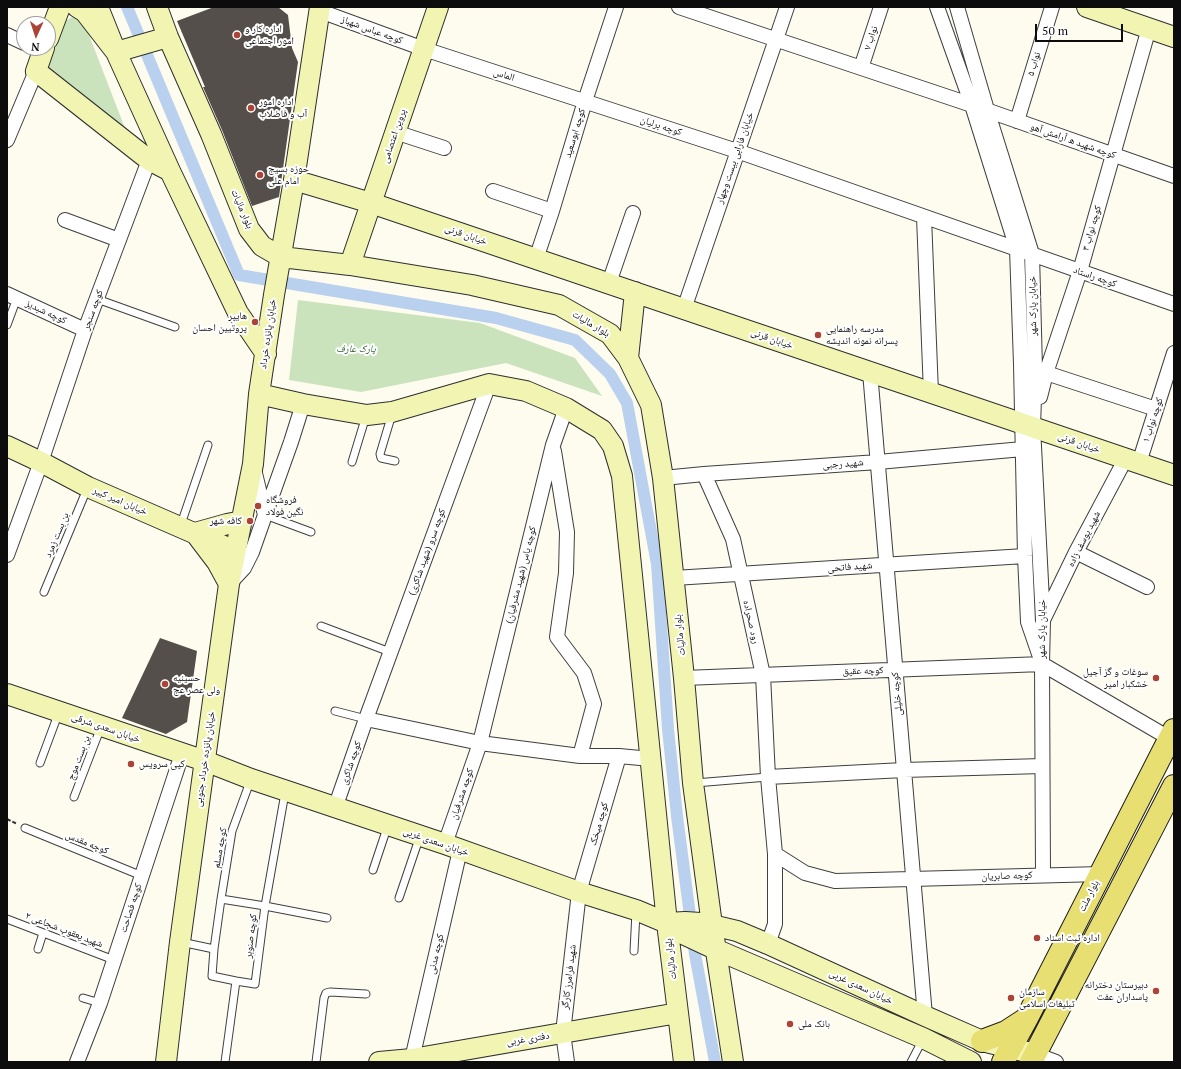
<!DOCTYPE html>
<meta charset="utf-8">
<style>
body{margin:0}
#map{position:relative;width:1181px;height:1069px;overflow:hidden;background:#fdfcee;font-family:"PT Serif",serif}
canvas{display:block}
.frame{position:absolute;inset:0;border:8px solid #0c0c0c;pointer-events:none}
.north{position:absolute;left:16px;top:16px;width:40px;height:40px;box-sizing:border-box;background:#fff;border:1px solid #9e9e9e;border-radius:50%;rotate:183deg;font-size:11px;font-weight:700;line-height:16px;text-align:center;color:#0c0c0c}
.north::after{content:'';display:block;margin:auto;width:14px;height:18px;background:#ab4436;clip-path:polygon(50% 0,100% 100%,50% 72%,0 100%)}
.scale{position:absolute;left:1035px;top:24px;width:88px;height:18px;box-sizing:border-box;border:2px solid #0c0c0c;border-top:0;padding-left:5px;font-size:12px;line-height:14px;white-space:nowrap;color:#0c0c0c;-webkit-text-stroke:3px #fff;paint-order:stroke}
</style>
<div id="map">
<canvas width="1181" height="1069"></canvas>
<div class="frame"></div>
<div class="north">N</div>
<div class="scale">50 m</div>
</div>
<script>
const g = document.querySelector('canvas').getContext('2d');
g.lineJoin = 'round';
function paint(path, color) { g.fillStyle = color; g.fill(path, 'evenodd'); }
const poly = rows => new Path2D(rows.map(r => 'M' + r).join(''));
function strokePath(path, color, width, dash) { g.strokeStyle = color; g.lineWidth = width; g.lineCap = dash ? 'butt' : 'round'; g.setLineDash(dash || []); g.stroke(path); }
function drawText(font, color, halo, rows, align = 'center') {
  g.font = font + ' "PT Serif","Noto Naskh Arabic",serif'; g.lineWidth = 4; g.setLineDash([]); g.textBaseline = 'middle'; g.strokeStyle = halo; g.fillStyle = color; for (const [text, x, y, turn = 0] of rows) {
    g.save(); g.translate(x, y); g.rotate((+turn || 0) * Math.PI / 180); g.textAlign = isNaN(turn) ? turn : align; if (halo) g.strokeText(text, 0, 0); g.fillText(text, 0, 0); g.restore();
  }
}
paint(poly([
 [72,17,84,22,128,136,45,67,64,22],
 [298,300,480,323,575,358,602,396,506,363,361,392,289,380]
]), '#cae3bc');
strokePath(poly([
 [127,7,239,275,496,318,575,340,610,374,627,403,657,564,668,729,677,816,695,954,715,1062]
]), '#b9d1ee', 12);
paint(poly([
 [214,7,278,7,288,15,292,48,298,62,279,197,252,206,222,130,203,87,205,87,177,21],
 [160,638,197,651,187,722,166,734,122,718]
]), '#544f4a');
const lane = poly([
 [97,299,175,327],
 [7,325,17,298],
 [392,414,380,454,381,458,395,461],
 [352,462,366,416],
 [265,515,311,532],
 [180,527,208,445],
 [44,592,87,489],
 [321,626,390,652],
 [335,711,366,719],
 [40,763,59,712],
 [695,783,768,777],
 [74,797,101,727],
 [25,828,142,876],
 [373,870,388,825],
 [399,898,420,836],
 [221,899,232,831,251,779],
 [7,919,114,960],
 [181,942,214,949],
 [38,949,43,933],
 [634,951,636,912],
 [236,981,212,976,214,949,221,899,265,906,327,918],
 [83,998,100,1003],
 [225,1062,236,981,255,984,265,906,285,793],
 [316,1062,324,998,326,993,330,992,366,994],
 [911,1062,923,1039]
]);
const street = poly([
 [679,7,972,105,1174,176],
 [937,7,972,105,1017,249,1021,364,1025,556,1028,622,1039,654],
 [957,7,987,110,1032,254,1035,369,1033,427,1043,620,1042,664,1043,875],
 [320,11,424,49,737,151,1174,304],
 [7,35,24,43],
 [861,68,881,7],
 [1017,121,1052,7],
 [395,132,444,148],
 [7,140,36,71],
 [493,191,552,211],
 [924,217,931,393],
 [65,220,119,240],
 [536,259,552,211,585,101,616,7],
 [609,283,633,213],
 [7,294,85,330],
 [684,309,787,7],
 [1037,370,1156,409],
 [870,372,925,1016],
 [1040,397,1046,373,1080,271,1149,28],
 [554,451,567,532,566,573,557,637,584,673,594,704,580,756],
 [1139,463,1174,353],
 [254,469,265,515,291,442,303,404],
 [704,474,733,539,763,675,768,777],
 [663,478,704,474,878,462,1023,449],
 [1076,552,1147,587],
 [7,555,41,462,85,330,149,160],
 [674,578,1025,556],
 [229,584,244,568,252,552,265,515],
 [1044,618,1076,552,1126,458],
 [1042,664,1169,738],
 [684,678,1042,664],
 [366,719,480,743,580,756,619,756,651,759],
 [335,808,366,719,489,384],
 [445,844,480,743,553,445,566,408],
 [775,854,805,873,835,881,1101,874],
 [768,944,775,924,775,854,768,777,904,770,1042,766],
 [1035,1054,1056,1062],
 [412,1059,460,850],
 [77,1062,100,1003,182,754],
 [567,1062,563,1033,579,892,619,756]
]);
const secondary = poly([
 [77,7,85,12,116,52,168,37],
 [98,7,116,52,170,171,238,313,266,354],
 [157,7,168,37,211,134,249,229,262,246,281,257,350,265,472,285,559,305,610,334,628,358,651,405,663,478,684,678,693,783,712,925,733,1062],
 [1087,7,1174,37],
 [48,39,60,7],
 [44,48,36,71,149,160,170,171],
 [294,180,371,203,1174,475],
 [350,265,438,7],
 [628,358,635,292],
 [259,394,303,404,367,415,392,412,489,384,526,391,566,408,602,430,613,446,622,476,667,923,684,1062],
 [7,446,41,462,88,487,235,551],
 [229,584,217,562,195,533,227,524,242,521],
 [7,694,205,761,251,779,445,844,579,892,636,910,667,923,683,934,715,949,923,1038,971,1062],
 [667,923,685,922,701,923,712,925,737,931,768,944,925,1016,982,1041,1035,1054],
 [166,1062,180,942,229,584,253,464,259,394,274,295,294,180,320,7],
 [379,1062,412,1059,678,1013]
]);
const primary = poly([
 [982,1041,1006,1032,1026,1019],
 [1003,1062,1027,1018,1174,730],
 [1031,1062,1174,786]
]);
strokePath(lane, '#3f3f3f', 9);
strokePath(street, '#3f3f3f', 16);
strokePath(secondary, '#2e2e2e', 22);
strokePath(primary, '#1d1d1d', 24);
strokePath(poly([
 [7,819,17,824]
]), '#2e2e2e', 2, [4, 2]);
strokePath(lane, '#fff', 7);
strokePath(street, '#fff', 14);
strokePath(secondary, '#f1f5b1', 20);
strokePath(primary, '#e8df73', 22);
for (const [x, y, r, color] of [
 [237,35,4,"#ab4436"],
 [251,108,4,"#ab4436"],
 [260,175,4,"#ab4436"],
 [255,322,4,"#ab4436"],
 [818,335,4,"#ab4436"],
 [258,506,4,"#ab4436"],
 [250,521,4,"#ab4436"],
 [1156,678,4,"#ab4436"],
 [165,684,4,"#ab4436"],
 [131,764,4,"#ab4436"],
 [1037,938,4,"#ab4436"],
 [1156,991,4,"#ab4436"],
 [1011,998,4,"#ab4436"],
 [790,1024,4,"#ab4436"]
]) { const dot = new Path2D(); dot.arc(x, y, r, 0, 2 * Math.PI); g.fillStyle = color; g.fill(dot); strokePath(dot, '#fff', 1.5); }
drawText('10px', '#0c0c0c', '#fff', [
 ["اداره کار و",245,29],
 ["امور اجتماعی",245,41],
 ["اداره امور",259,102],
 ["آب و فاضلاب",259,114],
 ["حوزه بسیج",268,169],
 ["امام علی",268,181],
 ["هایپر",247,316,"right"],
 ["پروتیین احسان",247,328,"right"],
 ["مدرسه راهنمایی",826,329],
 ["پسرانه نمونه اندیشه",826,341],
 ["فروشگاه",266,500],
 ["نگین فولاد",266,512],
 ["کافه شهر",242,521,"right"],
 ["سوغات و گز آجیل",1148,672,"right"],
 ["خشکبار امیر",1148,684,"right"],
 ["حسینیه",173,678],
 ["ولی عصر عج",173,690],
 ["کپی سرویس",139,764],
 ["اداره ثبت اسناد",1045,938],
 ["دبیرستان دخترانه",1148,985,"right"],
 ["پاسداران عفت",1148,997,"right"],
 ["سازمان",1019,992],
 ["تبلیغات اسلامی",1019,1004],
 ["بانک ملی",798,1024]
], 'left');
drawText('10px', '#0c0c0c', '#fff', [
 ["کوچه عباس شهباز",372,30,20],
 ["نواب ۷",871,38,-72],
 ["نواب ۵",1034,64,-73],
 ["الماس",504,75,18],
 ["کوچه برلیان",661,126,18],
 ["کوچه ابوسعید",575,133,-73],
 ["پروین اعتصامی",394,136,-71],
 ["کوچه شهید ه آرامش آهو",1073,141,19],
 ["خیابان فارابی بیست وچهار",735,158,-71],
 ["بلوار مالیات",242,209,67],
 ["کوچه نواب ۳",1092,228,-74],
 ["خیابان قرنی",466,235,19],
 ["کوچه راستاد",1095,277,19],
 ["خیابان پارک شهر",1033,306,-91],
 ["کوچه سنجر",93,310,-70],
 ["کوچه شبدیز",46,312,25],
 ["بلوار مالیات",591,324,31],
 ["خیابان پانزده خرداد",268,334,-82],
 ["خیابان قرنی",772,339,19],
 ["کوچه نواب ۱",1153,420,-72],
 ["خیابان قرنی",1079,443,19],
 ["شهید رجبی",843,464,-4],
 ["خیابان امیر کبیر",120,501,23],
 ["بن بست زمرد",57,535,-67],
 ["شهید یوسف زاده",1084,539,-63],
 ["کوچه سرو (شهید شاکری)",427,552,-70],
 ["شهید فاتحی",850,567,-4],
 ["کوچه یاس (شهید مشرفیان)",521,575,-76],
 ["رود صحراده",751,622,77],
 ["خیابان پارک شهر",1042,629,-90],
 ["بلوار مالیات",680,635,-96],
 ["کوچه عقیق",863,671,-2],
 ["کوچه خلیلی",897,694,-95],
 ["خیابان سعدی شرقی",106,728,19],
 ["بن بست موج",79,758,-69],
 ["خیابان پانزده خرداد جنوبی",205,759,-82],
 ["کوچه شاکری",351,763,-71],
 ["کوچه مشرفیان",462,794,-71],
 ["کوچه میخک",599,824,-74],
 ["خیابان سعدی غربی",436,842,19],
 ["کوچه مقدس",87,843,22],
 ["کوچه مسلم",220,848,-80],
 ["کوچه صابریان",1007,876,-2],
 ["بلوار ملت",1089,896,-63],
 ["کوچه فصاحت",131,908,-72],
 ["شهید یعقوب شجاعی ۲",64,930,21],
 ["کوچه صنوبر",251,936,-83],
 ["کوچه مدنی",436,954,-77],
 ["بلوار مالیات",671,959,-97],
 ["شهید فرامرز کارگر",569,977,-83],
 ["خیابان سعدی غربی",861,987,25],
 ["دفتری غربی",528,1039,-9]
]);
drawText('italic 10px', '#275c25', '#fff', [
 ["پارک عارف",356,349]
]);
</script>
